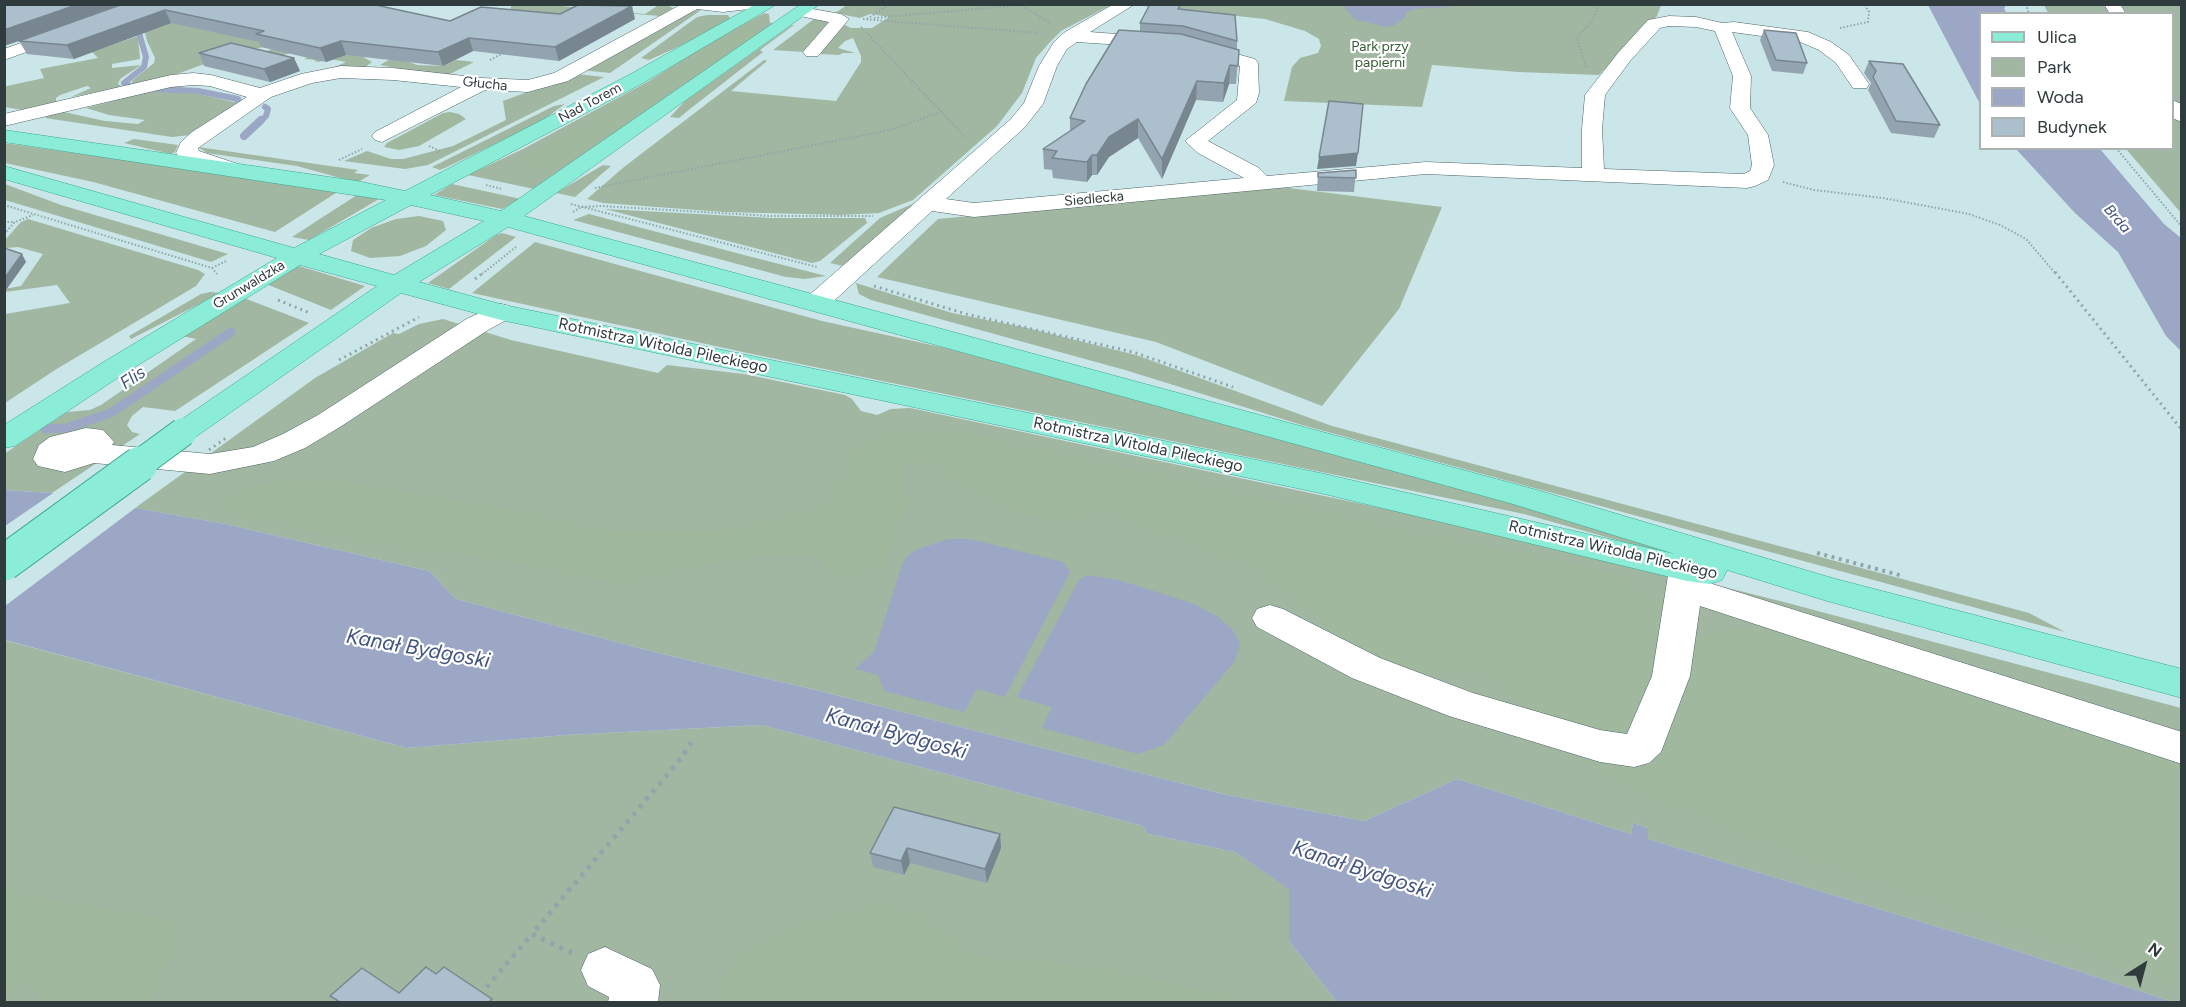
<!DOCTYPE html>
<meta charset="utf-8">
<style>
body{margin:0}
#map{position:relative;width:2186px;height:1007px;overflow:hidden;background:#cae6e9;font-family:Figtree,sans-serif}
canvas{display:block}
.frame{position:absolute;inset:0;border:6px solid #303b3d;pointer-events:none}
.legend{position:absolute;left:1979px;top:12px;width:195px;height:138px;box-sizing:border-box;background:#fff;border:2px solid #acb1b1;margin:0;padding:8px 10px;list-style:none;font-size:18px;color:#303b3d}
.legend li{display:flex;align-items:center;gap:12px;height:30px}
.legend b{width:30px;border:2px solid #acb1b1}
.north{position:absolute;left:2114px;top:935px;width:60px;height:60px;-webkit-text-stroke:4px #fff;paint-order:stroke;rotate:36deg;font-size:16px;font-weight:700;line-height:24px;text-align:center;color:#303b3d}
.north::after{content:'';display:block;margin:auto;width:21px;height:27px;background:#303b3d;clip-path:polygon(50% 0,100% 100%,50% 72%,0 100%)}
</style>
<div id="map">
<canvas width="2186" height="1007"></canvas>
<div class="frame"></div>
<ul class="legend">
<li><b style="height:8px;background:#8becd7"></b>Ulica</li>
<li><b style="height:16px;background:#a2b7a1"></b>Park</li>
<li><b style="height:16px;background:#9ba7c5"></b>Woda</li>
<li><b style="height:16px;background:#abbfcd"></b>Budynek</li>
</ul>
<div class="north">N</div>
</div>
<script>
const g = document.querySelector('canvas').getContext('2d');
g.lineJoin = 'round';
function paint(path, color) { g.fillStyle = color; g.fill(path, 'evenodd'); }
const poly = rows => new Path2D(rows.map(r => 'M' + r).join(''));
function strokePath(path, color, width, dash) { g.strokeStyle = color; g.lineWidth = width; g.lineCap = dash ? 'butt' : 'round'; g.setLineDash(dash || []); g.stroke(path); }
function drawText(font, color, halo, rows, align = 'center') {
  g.font = font + ' Figtree,sans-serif'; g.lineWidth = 4.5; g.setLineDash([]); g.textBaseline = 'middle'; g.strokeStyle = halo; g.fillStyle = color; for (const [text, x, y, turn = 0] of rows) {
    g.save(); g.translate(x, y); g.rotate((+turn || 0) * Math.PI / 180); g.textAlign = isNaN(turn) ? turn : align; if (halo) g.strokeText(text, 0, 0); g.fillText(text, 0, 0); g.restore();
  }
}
paint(poly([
 [1136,4,1661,5,1657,16,1599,75,1518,72,1432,65,1422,107,1284,101,1292,67,1300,58,1318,53,1321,46,1319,39,1305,31,1265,19,1134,5],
 [2167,4,2181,6,2181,213,2126,149,2172,148,2172,14,2048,13,2044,5],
 [167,5,358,46,383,36,435,44,409,56,419,57,409,62,417,65,443,66,456,60,474,62,448,75,413,71,380,65,394,57,380,55,362,49,349,49,372,62,365,67,391,71,342,69,333,68,346,62,330,59,318,62,314,61,316,60,304,59,311,56,294,52,280,56,265,52,272,49,264,47,237,52,166,78,133,86,138,83,132,84,132,81,154,63,155,58,147,41,140,13],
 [511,5,551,5,645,14,657,6,639,5,667,5,673,8,660,16,588,10,555,21,510,16],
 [847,5,1111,5,1061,31,1050,42,1036,58,1022,93,997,126,913,200,879,213,841,215,724,212,603,203,587,199,624,167,764,60,767,61,731,91,836,101,861,62,861,56,853,38,845,41,838,48,855,53,843,53,839,55,819,54,841,23,851,28,872,28,889,17,870,14,860,18,835,13],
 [697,10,701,10,610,73,581,70,683,14],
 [764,13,769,14,770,23,775,23,534,189,468,175,525,148,649,81,702,47],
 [707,15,728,15,730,18,729,21,689,42,649,60,641,58,697,17],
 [814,19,836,21,803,52,773,50],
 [792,25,794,25,760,50,763,52,690,109,679,118,670,117,685,101],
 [138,36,140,59,112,64,112,68,141,65,120,79,118,84,122,87,71,97,91,88,87,86,60,95,56,98,56,103,22,110,5,107,4,88,7,86,44,78,40,69,98,58,92,52],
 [576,74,604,77,428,165,405,169,344,161,367,151,391,159,403,159,453,146,506,120,503,101],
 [151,91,195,93,234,102,249,97,190,135,172,137,45,118,52,113,64,112,105,121,138,124,145,120,109,115,86,108],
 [565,104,539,123,447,167,440,170,432,167,554,106],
 [134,139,178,145,175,152,171,154,124,143],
 [4,143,266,180,339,191,275,232,93,182,5,163],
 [198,147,358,170,354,173,370,175,358,182,351,181,297,166,207,153],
 [603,165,611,166,575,197,556,193],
 [5,184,61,205,228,254,211,262,55,215,5,200],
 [452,184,521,199,502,209,434,195],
 [1281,187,1442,207,1399,309,1322,406,1156,342,877,277,938,219],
 [357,195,379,199,309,240,292,237],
 [917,202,843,266,830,263,880,218],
 [605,209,772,218,865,218,867,223,820,261,812,263],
 [589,214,744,255,826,276,805,279,786,277,573,220],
 [419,216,443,221,446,230,426,246,400,256,370,258,351,251,353,240,371,228,396,219],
 [28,219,198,270,205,274,196,286,55,370,5,403,5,314,70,303,57,285,5,292,4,289,21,286,43,254,18,247,5,248,5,240,21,222],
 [502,233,516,237,449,289,428,283,496,235],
 [535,242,822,321,950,349,1529,508,1660,548,1656,551,1524,514,752,354,472,293],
 [299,266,365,286,331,310,266,284],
 [856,283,952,313,1027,328,1136,355,1332,426,2029,613,2065,632,1302,425,1125,370,871,300,859,294],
 [210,292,221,293,131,339,129,336,201,294],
 [244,298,309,323,175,411,143,407,132,416,127,425,132,432,140,434,52,493,5,490,4,454,67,412,90,410,101,405,196,339,182,336],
 [443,319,511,340,658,373,667,365,744,374,845,395,852,399,861,411,877,415,891,409,910,408,1560,546,1784,602,2181,708,2181,1002,2173,1002,2011,949,1648,839,1648,828,1633,823,1631,834,1457,779,1364,821,1227,795,824,692,654,652,456,599,429,571,225,524,135,508,315,378,393,333,399,334,419,324],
 [4,640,407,748,566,735,762,725,1143,826,1148,834,1235,852,1290,889,1289,941,1337,1002,5,1002]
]), '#a2b7a1');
paint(poly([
 [746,27,753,28,756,32,555,168,516,163,715,48],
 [450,112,459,114,466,119,419,146,399,150,384,147,387,143,443,113],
 [890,430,954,430,1468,543,1571,563,1618,575,1661,600,1664,628,1638,708,1624,736,1545,721,1510,695,1488,676,1463,670,1424,675,1349,646,1287,592,1237,562,1106,513,1063,520,1027,515,975,492,923,461,911,461,901,469,907,504,891,543,885,567,859,576,831,574,819,556,769,555,706,565,621,585,488,557,401,551,230,514,209,505,240,486,279,482,354,483,538,513,607,531,727,531,815,509,832,499,835,483,849,467,855,445],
 [1743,626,1818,639,2181,762,2181,986,1787,852,1721,824,1640,795,1591,763,1596,756,1614,757,1689,663,1701,636],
 [5,886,37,898,164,917,180,937,150,1002,44,1002,30,985,5,988],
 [874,902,928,917,969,954,1099,968,1259,1002,711,1002,732,960,793,925]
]), '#9fb89e');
paint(poly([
 [1338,5,1476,5,1415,9,1407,12,1405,17,1395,25,1386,27,1354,19,1344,6],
 [1928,5,2006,5,2004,9,2007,13,1980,14,1980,104],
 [2016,149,2100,149,2164,224,2181,238,2181,351,2166,336,2118,252,2075,213],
 [4,490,52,493,225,524,429,571,456,599,654,652,824,692,1227,795,1364,821,1457,779,1631,834,1633,823,1648,828,1648,839,2011,949,2173,1002,1337,1002,1289,941,1289,889,1235,852,1148,834,1143,826,762,725,566,735,407,748,5,640],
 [948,539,970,539,1063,562,1070,572,1005,697,977,689,964,712,884,691,878,675,855,669,874,652,902,564,908,555,918,549],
 [1087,575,1119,580,1194,604,1217,616,1232,629,1240,644,1235,661,1164,745,1138,754,1042,728,1052,707,1017,697,1079,580]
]), '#9ba7c5');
paint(poly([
 [56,491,138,506,5,606,5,526]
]), '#cae6e9');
strokePath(poly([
 [130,86,124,83,144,67,146,57,136,22],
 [157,89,198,91,238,99],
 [260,122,266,116,268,109,265,107]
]), '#9ba7c5', 6);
strokePath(poly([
 [244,136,261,120]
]), '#9ba7c5', 8);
strokePath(poly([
 [45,429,66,428,111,413,231,332]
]), '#9ba7c5', 9);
const minor = poly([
 [129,4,154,4,152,7,4,60,4,49,129,4],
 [682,4,757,4,749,9,723,12,697,9,568,81,528,92,485,90,382,142,375,140,372,136,375,132,461,87,393,80,341,78,312,83,271,97,198,148,199,151,238,164,241,169,238,174,230,175,183,161,176,153,181,142,192,132,247,97,210,86,193,85,171,87,4,126,4,114,171,75,193,73,211,75,260,88,301,74,341,66,393,68,482,78,528,80,554,73,682,4],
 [1114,4,1135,4,1090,32,1182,39,1255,59,1258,63,1259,93,1256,103,1208,141,1259,168,1267,176,1426,162,1582,168,1582,129,1585,95,1618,53,1648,20,1669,16,1696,17,1722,23,1734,22,1808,32,1831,42,1849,55,1869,84,1867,88,1853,88,1836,63,1819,50,1798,41,1732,32,1751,76,1750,108,1768,135,1774,165,1768,180,1755,186,1747,188,1426,174,974,217,932,211,825,309,816,311,807,309,803,303,807,297,1011,119,1024,103,1039,66,1054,42,1065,32,1114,4],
 [1669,26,1696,27,1715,31,1733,76,1730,108,1748,135,1752,165,1750,171,1744,174,1604,169,1602,129,1605,95,1630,61,1660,28,1669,26],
 [1077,42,1181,49,1240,66,1237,100,1185,141,1198,153,1244,178,974,203,946,199,1025,127,1043,104,1057,66,1067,49,1077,42],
 [2104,4,2120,4,2126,14,2110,14,2104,4],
 [801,7,841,14,849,19,818,56,806,56,803,52,829,22,795,15,793,12,801,7],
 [2172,100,2182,104,2182,122,2172,118,2172,100],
 [501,304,510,306,514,312,510,318,488,330,340,427,305,448,274,461,210,474,94,463,65,472,38,466,33,459,39,445,50,437,86,428,103,430,114,442,112,445,210,454,253,447,283,434,318,415,468,318,501,304],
 [1687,557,1699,561,1705,569,1703,581,2182,732,2182,764,1700,606,1690,676,1661,752,1649,763,1634,767,1600,762,1449,716,1352,678,1257,627,1252,618,1257,609,1270,605,1283,609,1380,658,1473,693,1600,730,1627,734,1652,676,1669,569,1675,561,1687,557],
 [605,947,652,969,660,985,658,1002,608,1002,609,997,588,986,581,970,588,954,605,947]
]);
const major = poly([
 [756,4,777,4,643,83,430,195,501,211,801,4,820,4,524,216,1537,490,1832,578,2182,669,2182,698,1827,601,1727,570,1722,580,1710,584,1687,581,1320,493,501,320,401,293,194,438,183,441,172,438,168,432,172,426,377,286,300,265,122,375,15,446,4,448,4,425,102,363,277,258,4,179,4,166,294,248,386,200,4,142,4,130,357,181,405,191,629,75,756,4],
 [411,205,484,221,394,275,319,254,411,205],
 [508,227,1513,504,1675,554,1320,473,504,305,419,282,508,227]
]);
strokePath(minor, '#4b6467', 1);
strokePath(major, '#39a690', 1);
strokePath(poly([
 [2026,4,2029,14],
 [1021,6,1051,23],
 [874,18,1033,4],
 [863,19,1038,33],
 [867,19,890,4],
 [861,27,965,137],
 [1840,28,1868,22,1869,12,1864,4],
 [490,60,505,52],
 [1586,67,1577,38,1593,20,1599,4],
 [429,146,440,151,437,153],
 [2116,148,2182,227],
 [339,160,362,149],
 [1783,182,1814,190,1883,198,1969,214,2000,225,2026,239,2056,274],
 [486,185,502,189],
 [595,188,890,130,941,112],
 [571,204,817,267],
 [4,205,212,268,217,274],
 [573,212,581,207,601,206,770,216,873,216],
 [4,222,15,222],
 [4,234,15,222,33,215],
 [212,268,226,261],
 [482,274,516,247]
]), '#90a6a9', 2, [1.5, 2]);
strokePath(poly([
 [2055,272,2182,430],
 [475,279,484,272],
 [874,286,966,314,1133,352,1233,387],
 [278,300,310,313],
 [339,360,419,317]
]), '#90a6a9', 3, [2, 4]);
strokePath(poly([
 [1817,553,1903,576]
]), '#90a6a9', 4, [3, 4.5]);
strokePath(poly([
 [572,953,532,934,679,761,693,740],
 [480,995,532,934]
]), '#90a6a9', 5, [4, 6]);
paint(minor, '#fff');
paint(major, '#8becd7');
const majorBridgeFar1 = poly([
 [138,465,183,432]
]);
const majorBridge = poly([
 [4,563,140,464]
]);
strokePath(majorBridgeFar1, '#39a690', 30, []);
strokePath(majorBridge, '#39a690', 37, []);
strokePath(poly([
 [209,450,226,438]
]), '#90a6a9', 3, [2, 4]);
strokePath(majorBridgeFar1, '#8becd7', 28);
strokePath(majorBridge, '#8becd7', 35);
paint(poly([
 [4,4,121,4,65,25,123,4,450,21,560,14,635,19,559,61,473,51,443,66,346,55,326,62,261,47,259,42,171,23,74,59,27,54,19,41,4,46],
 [1182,9,1237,41,1237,49,1239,50,1236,84,1229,84,1223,102,1196,100,1162,179,1138,138,1109,157,1097,175,1092,175,1087,182,1053,178,1052,170,1044,169,1043,149,1070,131,1070,118,1140,31,1140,23],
 [1764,30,1807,63,1803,74,1772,71,1760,40],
 [199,53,294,58,300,71,270,82,204,66],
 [1869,61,1940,125,1934,138,1891,133,1868,90,1871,83,1864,73],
 [1356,170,1354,192,1317,191,1318,173],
 [1000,834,1001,848,987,883,910,863,904,875,873,867,870,853]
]), '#93a4b0');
paint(poly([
 [79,4,121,4,4,46,4,30],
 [632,6,635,19,559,61,555,47],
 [165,10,171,23,74,59,67,45],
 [469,38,473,51,443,66,438,52],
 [341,41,346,55,326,62,320,48],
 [294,58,300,71,270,82,264,69],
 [1230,65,1229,84,1223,102,1224,83],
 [1197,81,1196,100,1162,179,1162,159],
 [1138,119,1138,138,1109,157,1097,175,1097,155,1109,137],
 [1358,153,1356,166,1317,169,1319,157],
 [1092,155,1092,175,1087,182,1087,162],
 [22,254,26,262,4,293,4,279],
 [1000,834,1001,848,987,883,985,869],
 [907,848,910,863,904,875,901,861]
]), '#788690');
const building = poly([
 [4,4,79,4,4,30,4,4],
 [123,4,371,4,450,21,481,7,560,14,578,5,632,6,555,47,469,38,438,52,341,41,320,48,256,34,264,31,165,10,67,45,19,41,123,4],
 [1150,4,1181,4,1178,9,1235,15,1237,41,1183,26,1140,23,1150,4],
 [1119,30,1181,34,1239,50,1238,66,1230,65,1224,83,1197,81,1162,159,1138,119,1109,137,1097,155,1092,155,1087,162,1052,158,1057,151,1043,149,1085,121,1070,118,1086,84,1119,30],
 [1764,30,1796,33,1807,63,1776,60,1764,30],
 [231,43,294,58,264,69,199,53,231,43],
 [1869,61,1903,64,1940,125,1896,121,1873,77,1876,71,1869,61],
 [1329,101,1363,104,1358,153,1319,157,1329,101],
 [1356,170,1356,178,1318,177,1318,173,1356,170],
 [4,248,22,254,4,279,4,248],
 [894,807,1000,834,985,869,907,848,901,861,870,853,894,807],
 [426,967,436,974,444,967,492,999,489,1002,340,1002,330,996,362,968,399,993,426,967]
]);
paint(building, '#abbfcd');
strokePath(building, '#788690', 1.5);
drawText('14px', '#355a34', '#fff', [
 ["Park przy",1380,47],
 ["papierni",1380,63]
]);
drawText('14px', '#303b3d', '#fff', [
 ["Głucha",485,84,6],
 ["Nad Torem",590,103,-28],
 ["Siedlecka",1094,199,-5],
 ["Grunwaldzka",249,285,-31]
]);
drawText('italic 15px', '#42547f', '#fff', [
 ["Brda",2117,219,49]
]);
drawText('16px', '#303b3d', '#fff', [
 ["Rotmistrza Witolda Pileckiego",663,346,12],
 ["Rotmistrza Witolda Pileckiego",1138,445,12],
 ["Rotmistrza Witolda Pileckiego",1613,550,13]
]);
drawText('italic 18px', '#42547f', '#fff', [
 ["Flis",133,378,-34]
]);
drawText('italic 21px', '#42547f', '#fff', [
 ["Kanał Bydgoski",418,649,10],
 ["Kanał Bydgoski",896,734,15],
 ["Kanał Bydgoski",1362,870,18]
]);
</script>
